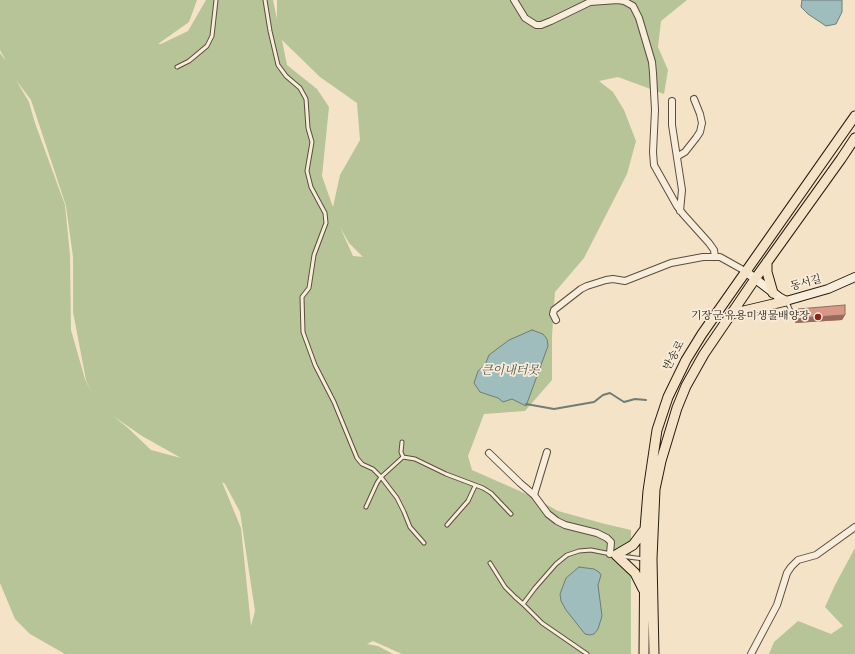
<!DOCTYPE html>
<meta charset="utf-8">
<style>
body{margin:0}
canvas{display:block;background:#f4e3c6}
</style>
<canvas width="855" height="654"></canvas>
<script>
const g = document.querySelector('canvas').getContext('2d');
g.lineJoin = 'round';
function paint(path, color) { g.fillStyle = color; g.fill(path, 'evenodd'); }
const poly = rows => new Path2D(rows.map(r => 'M' + r).join(''));
function strokePath(path, color, width, dash) { g.strokeStyle = color; g.lineWidth = width; g.lineCap = dash ? 'butt' : 'round'; g.setLineDash(dash || []); g.stroke(path); }
function drawText(font, color, halo, rows, align = 'center') {
  g.font = font + ' Vollkorn,"Noto Serif KR",serif'; g.lineWidth = 3.5; g.setLineDash([]); g.textBaseline = 'middle'; g.strokeStyle = halo; g.fillStyle = color; for (const [text, x, y, turn = 0] of rows) {
    g.save(); g.translate(x, y); g.rotate((+turn || 0) * Math.PI / 180); g.textAlign = isNaN(turn) ? turn : align; if (halo) g.strokeText(text, 0, 0); g.fillText(text, 0, 0); g.restore();
  }
}
paint(poly([
 [0,0,197,0,189,22,158,44,161,44,188,31,206,0,273,0,277,19,277,0,687,0,661,21,658,47,668,70,664,94,618,77,599,81,613,92,624,110,636,141,627,174,584,258,555,292,552,336,552,380,525,411,484,414,468,456,472,470,531,496,558,511,605,524,631,530,631,654,402,654,373,641,367,644,378,646,393,654,65,654,30,634,15,619,0,583,0,53,6,61,0,50],
 [282,40,320,77,357,103,360,140,340,175,333,207,322,176,329,107,317,89,287,65],
 [16,80,31,100,66,206,73,257,73,312,86,380,91,392,85,379,71,330,70,255,65,205,35,123,29,102],
 [340,227,349,243,363,257,353,256],
 [113,416,142,436,181,458,151,450,128,428],
 [222,482,225,484,240,512,255,611,251,626,241,528],
 [855,548,855,654,769,654,774,642,798,621,831,634,843,626,825,607,835,585]
]), '#b7c498');
const water = poly([
 [802,0,842,0,842,12,836,24,826,26,808,14,801,7,802,0],
 [532,330,543,334,547,339,548,346,526,406,512,399,503,402,498,398,480,392,474,383,478,371,485,365,489,355,509,340,532,330],
 [579,567,594,569,599,572,601,575,598,585,602,616,598,629,594,634,590,635,585,634,566,610,561,601,560,594,566,578,579,567]
]);
paint(water, '#9ebdbc');
strokePath(water, '#6f7d78', 1);
strokePath(poly([
 [526,404,554,409,594,402,603,395,610,393,624,402,635,399,646,400]
]), '#6f7d78', 2);
const lane = poly([
 [265,0,270,31,278,65,286,76,300,88,306,99,308,128,312,142,307,171,311,187,325,213,326,223,314,255,309,288,302,297,303,332,315,365,334,402,357,458,362,464,373,469,381,477,397,498,404,512,410,527,424,543],
 [177,67,189,61,207,46,212,36,216,0],
 [787,302,791,311],
 [402,442,401,452,403,457],
 [366,507,377,483,381,477,403,457,415,459,446,474,483,488,491,493,511,514],
 [447,525,468,501,475,486],
 [620,556,644,559],
 [490,563,505,587,515,597,523,604,535,588,556,564,567,555,579,551,591,550,611,554],
 [523,604,542,623,587,654]
]);
const street = poly([
 [514,0,525,18,536,25,541,25,551,21,590,2,618,0,624,1,633,6,639,18,652,62,653,73,655,110,653,152,654,165,677,206,683,214,709,243,714,250,715,257],
 [672,101,672,125,682,190,680,211],
 [678,156,685,152,696,138,700,132,702,123,700,114,694,99],
 [556,320,553,314,554,310,581,289,587,286,606,280,613,279,625,281,671,263,703,257,720,257,745,271],
 [489,453,520,483,534,495,548,514,557,521,565,525,597,533,607,538,611,542,610,554],
 [534,495,547,452],
 [751,654,777,605,787,573,791,567,798,560,816,555,855,527]
]);
const secondary = poly([
 [745,271,779,297,786,301,828,289,855,277]
]);
const primary = poly([
 [767,262,767,272,773,293],
 [731,314,786,301],
 [643,589,635,573,616,555,633,545,645,529],
 [644,654,645,529,648,491,657,430,668,397,686,360,702,334,855,116],
 [654,654,652,559,655,489,661,461,677,408,686,386,704,354,755,279,841,159,855,138]
]);
strokePath(lane, '#5b4e3f', 5);
strokePath(street, '#5b4e3f', 8);
strokePath(secondary, '#281c12', 10);
strokePath(primary, '#281c12', 11);
strokePath(lane, '#f8edda', 3);
strokePath(street, '#f8edda', 6);
strokePath(secondary, '#f8edda', 8);
strokePath(primary, '#f4e3c6', 9);
paint(poly([
 [798,309,845,315,842,320,795,323,795,314]
]), '#b88474');
paint(poly([
 [845,315,842,320,795,323,799,318]
]), '#966b5e');
const building = poly([
 [845,305,845,315,799,318,798,309,845,305]
]);
paint(building, '#d69987');
strokePath(building, '#966b5e', 1);
for (const [x, y, r, color] of [
 [818,317,4,"#8f2418"]
]) { const dot = new Path2D(); dot.arc(x, y, r, 0, 2 * Math.PI); g.fillStyle = color; g.fill(dot); strokePath(dot, '#f8edda', 1.5); }
drawText('11px', '#281c12', '#f8edda', [
 ["동서길",806,284,-15],
 ["반송로",675,356,-62]
]);
drawText('11px', '#281c12', '#f8edda', [
 ["기장군 유용미생물배양장",810,317]
], 'right');
drawText('italic 12px', '#51544e', '#f8edda', [
 ["큰이내터못",510,372]
]);
</script>
